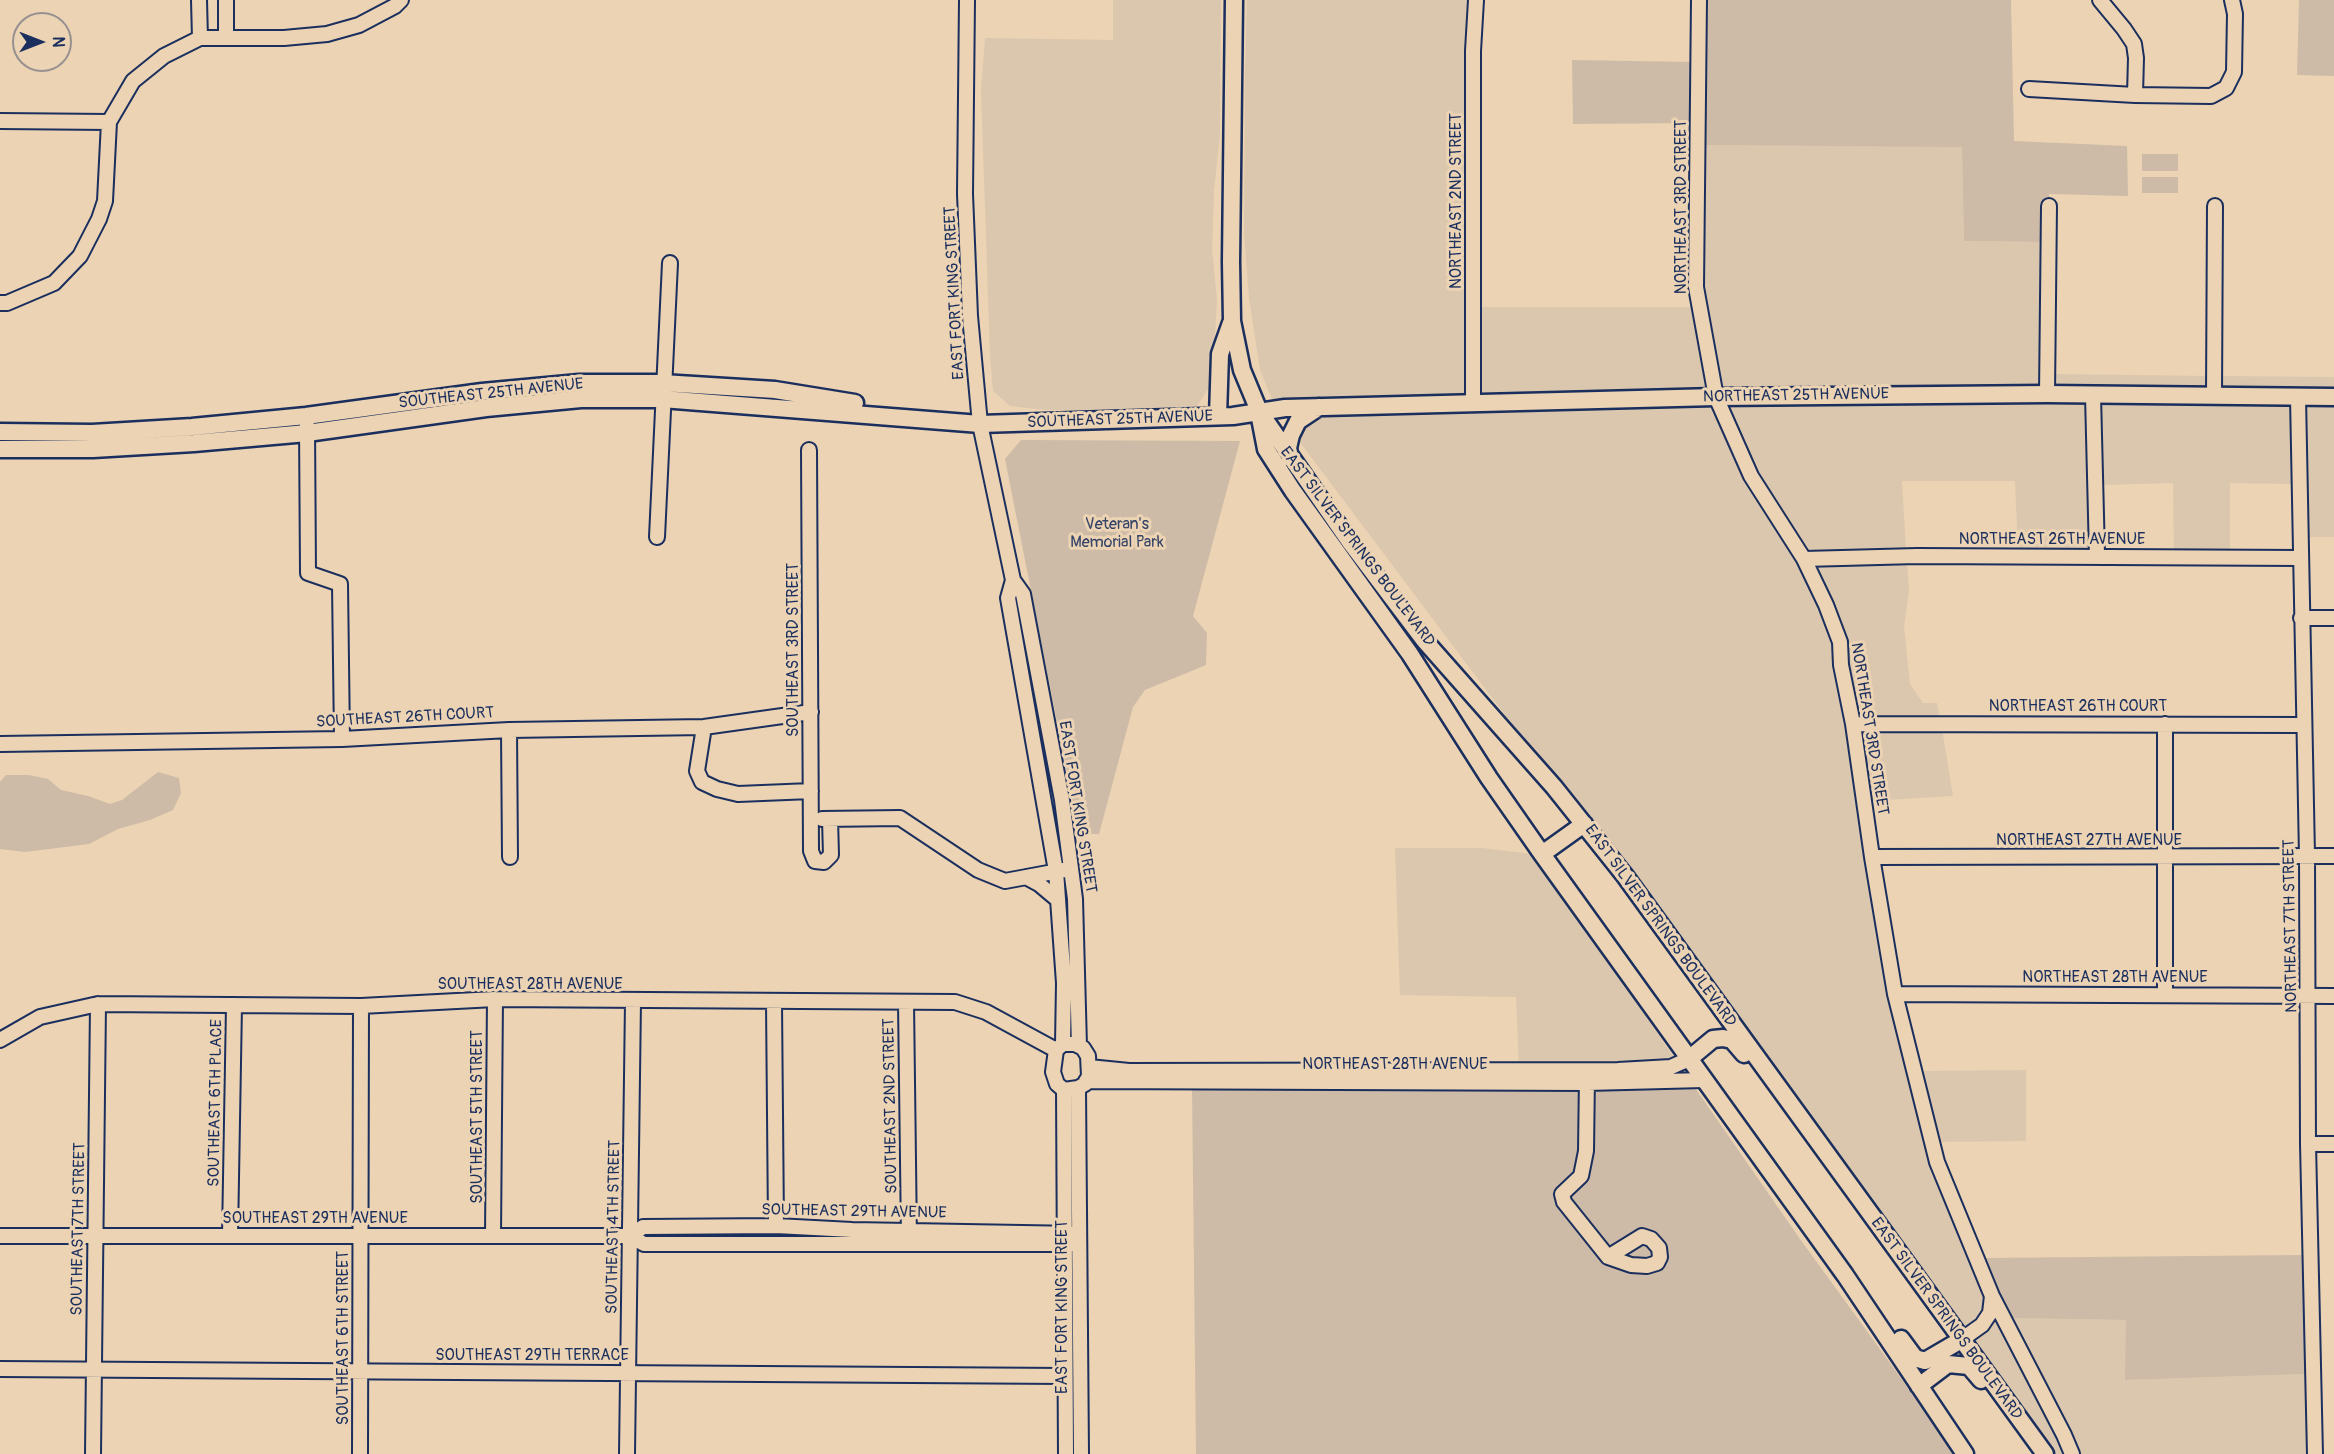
<!DOCTYPE html>
<style>
body{margin:0}
#map{position:relative;width:2334px;height:1454px;overflow:hidden;background:#ebd3b3;font-family:Pangolin,sans-serif}
canvas{display:block}
.north{position:absolute;left:12px;top:12px;width:60px;height:60px;box-sizing:border-box;background:#ebd3b3;border:2px solid #989191;border-radius:50%;rotate:90deg;font-size:16px;font-weight:700;line-height:24px;text-align:center;color:#1b2f5e}
.north::after{content:'';display:block;margin:auto;width:21px;height:27px;background:#1b2f5e;clip-path:polygon(50% 0,100% 100%,50% 72%,0 100%)}
</style>
<div id="map">
<canvas width="2334" height="1454"></canvas>
<div class="north">N</div>
</div>
<script>
const g = document.querySelector('canvas').getContext('2d');
g.lineJoin = 'round';
function paint(path, color) { g.fillStyle = color; g.fill(path, 'evenodd'); }
const poly = rows => new Path2D(rows.map(r => 'M' + r).join(''));
function strokePath(path, color, width, dash) { g.strokeStyle = color; g.lineWidth = width; g.lineCap = dash ? 'butt' : 'round'; g.setLineDash(dash || []); g.stroke(path); }
function drawText(font, color, halo, rows, align = 'center') {
  g.font = font + ' Pangolin,sans-serif'; g.lineWidth = 6; g.setLineDash([]); g.textBaseline = 'middle'; g.strokeStyle = halo; g.fillStyle = color; for (const [text, x, y, turn = 0] of rows) {
    g.save(); g.translate(x, y); g.rotate((+turn || 0) * Math.PI / 180); g.textAlign = isNaN(turn) ? turn : align; if (halo) g.strokeText(text, 0, 0); g.fillText(text, 0, 0); g.restore();
  }
}
paint(poly([
 [1113,0,1221,0,1220,134,1214,191,1212,248,1217,301,1212,383,1197,406,1157,411,1045,410,1010,406,993,391,990,355,981,90,985,38,1113,40],
 [1247,0,1470,0,1467,398,1274,404,1260,370,1249,298,1244,233,1245,75],
 [1703,145,1962,146,1964,241,2043,242,2041,389,1721,391,1702,287],
 [1479,307,1693,307,1709,392,1479,397],
 [2053,374,2208,376,2208,391,2053,389],
 [2220,376,2334,377,2334,392,2219,391],
 [2087,400,2091,551,2018,551,2015,481,1902,481,1906,551,1807,553,1756,474,1724,402],
 [2099,400,2292,402,2293,484,2230,483,2230,552,2174,552,2173,483,2101,485],
 [1711,402,1800,564,1821,606,1834,643,1889,990,1986,1297,1984,1312,1978,1322,1963,1333,1544,767,1296,437,1303,424,1322,412],
 [2304,402,2334,402,2334,537,2306,537],
 [1907,561,1909,590,1904,627,1910,684,1923,703,1937,703,1940,719,1858,719,1813,563],
 [1860,729,1942,729,1953,796,1870,801],
 [1395,848,1482,848,1533,854,1675,1059,1670,1062,1618,1065,1519,1065,1516,997,1400,995],
 [2026,1070,2026,1141,1938,1142,1920,1071],
 [1995,1314,2058,1437,2065,1454,2052,1454,1969,1342],
 [2011,1318,2126,1320,2126,1380,2306,1374,2309,1454,2078,1454]
]), '#dbc7ad');
paint(poly([
 [1705,0,2011,0,2014,141,2127,146,2128,196,2049,194,2049,201,2043,201,2043,242,1964,241,1962,147,1703,145],
 [2299,0,2334,0,2334,76,2297,75],
 [1572,60,1693,62,1692,123,1573,124],
 [2142,154,2178,154,2178,171,2142,171],
 [2142,177,2178,177,2178,193,2142,193],
 [1021,440,1240,441,1193,616,1207,633,1206,665,1145,690,1133,707,1099,834,1084,834,1078,828,1005,459],
 [158,772,179,778,181,793,173,810,150,820,118,829,89,844,25,852,0,849,0,782,6,775,29,775,48,779,61,790,88,796,110,804,122,800],
 [1192,1084,1693,1085,1800,1239,1956,1454,1196,1454],
 [2302,1255,2306,1374,2125,1380,2126,1320,2011,1318,1998,1295,1999,1292,1997,1292,1984,1258]
]), '#cdbba7');
const minor = poly([
 [199,0,200,38],
 [226,0,226,38],
 [967,0,965,194,970,316,980,424,1013,580,1023,594,1062,800,1075,899,1079,1046],
 [1699,0,1696,287,1716,397,1751,476,1804,559,1826,605,1840,642,1841,665,1853,724,1872,857,1895,994,1937,1162,1992,1296,2064,1435,2072,1454],
 [2100,0,2124,29,2134,44,2136,58,2135,95,2211,96,2226,88,2234,72,2235,14,2232,0],
 [2029,89,2135,95],
 [0,121,109,122],
 [0,303,7,303,54,283,80,256,99,219,105,201,109,122,133,81,164,56,200,38,284,38,327,34,359,25,395,6,401,0],
 [2047,394,2049,206],
 [2093,395,2097,556],
 [2214,396,2215,206],
 [2298,397,2307,856,2308,1144,2315,1454],
 [1473,403,1473,51,1476,0],
 [307,425,308,573,340,584,342,739],
 [809,450,811,851,815,861,824,862,831,855,830,819],
 [657,537,670,263],
 [1804,559,1917,556,2300,558],
 [1013,580,1008,598,1056,871,1064,983,1063,1044],
 [2301,618,2334,618],
 [1853,724,2303,725],
 [2165,724,2165,995],
 [704,727,697,771,702,782,717,789,738,794,811,791],
 [509,730,510,857],
 [0,744,342,739,509,730,704,727,811,712],
 [822,819,900,818,978,870,1005,881,1064,870],
 [1872,857,2334,856],
 [1026,877,1039,884,1058,900],
 [1895,994,2334,996],
 [774,1002,776,1226],
 [906,1002,909,1240],
 [0,1040,40,1017,98,1004,361,1006,495,999,955,1002,986,1012,1056,1050],
 [1063,1044,1075,1044,1083,1048,1088,1056,1089,1076,1085,1084,1078,1088,1064,1090,1057,1084,1053,1072,1056,1050,1063,1044],
 [1089,1067,1129,1071,1618,1070,1671,1067,1689,1059],
 [1587,1076,1586,1151,1581,1176,1562,1194,1564,1202,1608,1257,1631,1265,1647,1266,1657,1263,1660,1257,1659,1248,1651,1239,1642,1236,1608,1257],
 [1086,1081,1587,1083,1704,1080],
 [1078,1088,1081,1454],
 [1064,1090,1066,1454],
 [2308,1144,2334,1144],
 [0,1236,630,1236,644,1244,1079,1244],
 [230,1236,234,1005],
 [493,1236,495,999],
 [630,1236,643,1227,776,1226,852,1230,1079,1234],
 [1961,1340,1982,1325,1990,1313,1992,1296],
 [0,1369,1065,1376],
 [93,1454,98,1004],
 [360,1454,361,1006],
 [627,1454,633,1001]
]);
const major = poly([
 [1234,0,1231,262,1232,321,1242,370,1259,411,1350,542,1424,640,1554,787,1625,876,2045,1454],
 [1218,416,1220,354,1231,323],
 [1260,418,1266,449,1293,491,1410,654,1489,778,1542,854,1845,1275,1965,1454],
 [0,432,92,433,192,427,306,416,482,392,579,383,662,383,775,390,855,403],
 [0,449,93,449,194,443,307,433,486,408,581,399,662,399,980,424,1233,416,1285,408,1716,397,2047,394,2334,397],
 [1290,458,1288,448,1291,435,1298,421,1319,407],
 [1542,854,1584,824],
 [1689,1059,1713,1039,1723,1038,1732,1040,1744,1054],
 [1901,1339,1915,1358,1925,1361,1961,1340],
 [1919,1386,1948,1364,1969,1366,1981,1380]
]);
strokePath(minor, '#1b2f5e', 18);
strokePath(major, '#1b2f5e', 21);
strokePath(minor, '#ebd3b3', 14);
strokePath(major, '#ebd3b3', 16);
drawText('16px', '#1b2f5e', '#ebd3b3', [
 ["NORTHEAST 2ND STREET",1457,201,-90],
 ["NORTHEAST 3RD STREET",1682,207,-90],
 ["EAST FORT KING STREET",955,293,-93],
 ["SOUTHEAST 25TH AVENUE",491,394,-6],
 ["NORTHEAST 25TH AVENUE",1796,396,-1],
 ["SOUTHEAST 25TH AVENUE",1120,420,-2],
 ["NORTHEAST 26TH AVENUE",2052,540],
 ["EAST SILVER SPRINGS BOULEVARD",1357,547,53],
 ["SOUTHEAST 3RD STREET",794,650,-90],
 ["NORTHEAST 26TH COURT",2078,707],
 ["SOUTHEAST 26TH COURT",405,718,-3],
 ["NORTHEAST 3RD STREET",1869,729,81],
 ["EAST FORT KING STREET",1077,807,81],
 ["NORTHEAST 27TH AVENUE",2089,841],
 ["EAST SILVER SPRINGS BOULEVARD",1660,926,54],
 ["NORTHEAST 7TH STREET",2291,926,-91],
 ["NORTHEAST 28TH AVENUE",2115,978],
 ["SOUTHEAST 28TH AVENUE",530,985],
 ["NORTHEAST 28TH AVENUE",1395,1065],
 ["SOUTHEAST 6TH PLACE",216,1103,-89],
 ["SOUTHEAST 2ND STREET",891,1106,-91],
 ["SOUTHEAST 5TH STREET",478,1117,-90],
 ["SOUTHEAST 29TH AVENUE",854,1212,1],
 ["SOUTHEAST 29TH AVENUE",315,1219],
 ["SOUTHEAST 4TH STREET",614,1227,-89],
 ["SOUTHEAST 7TH STREET",79,1229,-89],
 ["EAST FORT KING STREET",1063,1307,-90],
 ["EAST SILVER SPRINGS BOULEVARD",1946,1319,54],
 ["SOUTHEAST 6TH STREET",344,1338,-90],
 ["SOUTHEAST 29TH TERRACE",532,1356]
]);
drawText('16px', '#364469', '#ebd3b3', [
 ["Veteran's",1117,525],
 ["Memorial Park",1117,543]
]);
</script>
